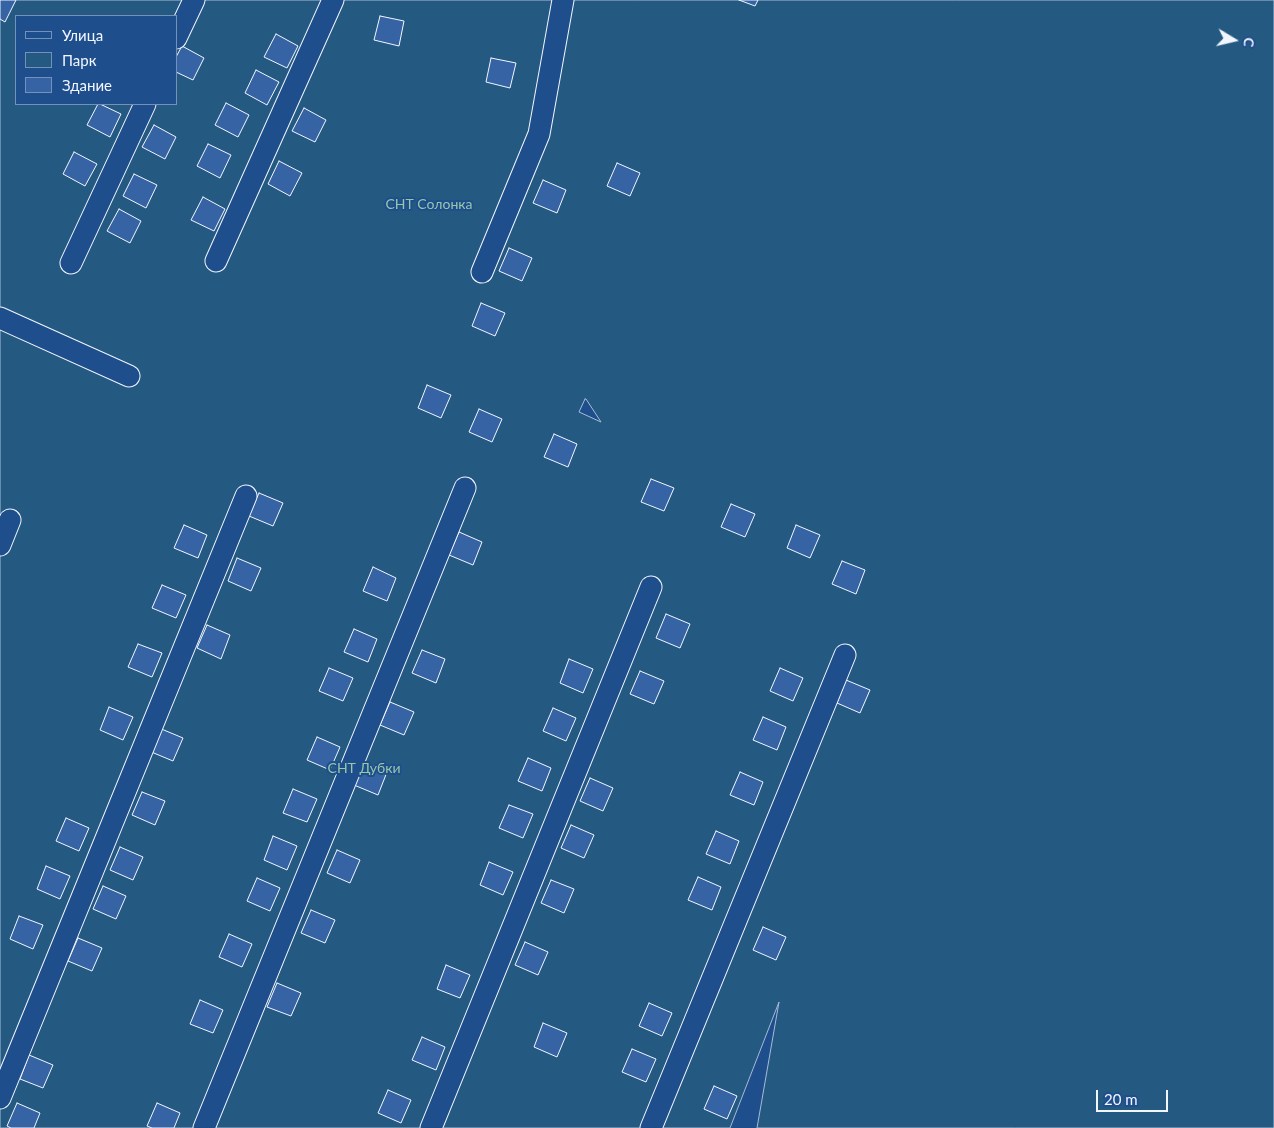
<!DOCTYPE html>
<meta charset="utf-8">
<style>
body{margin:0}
#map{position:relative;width:1274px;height:1128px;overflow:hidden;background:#1f4e8c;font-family:Lato,sans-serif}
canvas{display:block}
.legend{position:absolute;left:15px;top:15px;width:162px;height:90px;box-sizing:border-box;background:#1f4e8c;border:1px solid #7391ba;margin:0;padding:6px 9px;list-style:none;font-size:15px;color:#f2f6ff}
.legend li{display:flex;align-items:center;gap:10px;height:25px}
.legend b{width:25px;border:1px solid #7391ba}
.north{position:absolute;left:1209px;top:15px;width:50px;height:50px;-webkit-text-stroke:4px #1f4e8c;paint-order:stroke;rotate:99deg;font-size:14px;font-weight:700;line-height:20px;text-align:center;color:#f2f6ff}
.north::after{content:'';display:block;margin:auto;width:18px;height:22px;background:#f2f6ff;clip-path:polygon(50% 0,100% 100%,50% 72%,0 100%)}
.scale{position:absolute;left:1096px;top:1090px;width:72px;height:22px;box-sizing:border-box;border:2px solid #f2f6ff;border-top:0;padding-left:6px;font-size:15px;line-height:18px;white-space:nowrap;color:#f2f6ff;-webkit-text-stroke:4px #1f4e8c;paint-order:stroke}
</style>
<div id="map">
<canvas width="1274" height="1128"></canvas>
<ul class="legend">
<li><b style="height:6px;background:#1f4e8c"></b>Улица</li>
<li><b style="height:14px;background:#245a82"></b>Парк</li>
<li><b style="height:14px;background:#3563a3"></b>Здание</li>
</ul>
<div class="north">С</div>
<div class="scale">20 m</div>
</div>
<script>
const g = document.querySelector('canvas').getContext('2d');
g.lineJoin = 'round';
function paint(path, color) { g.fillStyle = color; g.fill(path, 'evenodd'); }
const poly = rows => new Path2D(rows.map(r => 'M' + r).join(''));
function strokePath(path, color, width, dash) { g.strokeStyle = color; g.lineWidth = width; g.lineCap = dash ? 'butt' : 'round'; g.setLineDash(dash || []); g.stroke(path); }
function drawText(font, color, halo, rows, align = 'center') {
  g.font = font + ' Lato,sans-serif'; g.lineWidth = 4; g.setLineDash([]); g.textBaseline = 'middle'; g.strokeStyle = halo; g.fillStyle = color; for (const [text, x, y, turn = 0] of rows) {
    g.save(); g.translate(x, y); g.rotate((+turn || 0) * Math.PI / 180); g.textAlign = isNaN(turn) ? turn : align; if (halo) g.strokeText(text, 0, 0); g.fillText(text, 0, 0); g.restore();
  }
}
const green = poly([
 [0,0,1274,0,1274,1128,757,1128,779,1002,730,1128,0,1128,0,0],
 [16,16,176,16,176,104,16,104,16,16],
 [585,399,586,399,601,422,579,412,585,399]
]);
paint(green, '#245a82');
strokePath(green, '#a8bbd7', 1);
const building = poly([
 [0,0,16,0,5,22,0,19,0,0],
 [739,0,758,0,755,6,739,0],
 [380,16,404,21,399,46,374,40,380,16],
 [276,34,298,46,287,68,264,57,276,34],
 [182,46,204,58,193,80,176,72,176,57,182,46],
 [491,58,516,63,510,88,486,82,491,58],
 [256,70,279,82,267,105,245,93,256,70],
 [226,103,249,115,238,137,215,125,226,103],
 [98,104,100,104,121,114,110,137,87,125,98,104],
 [304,108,326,120,315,142,292,131,304,108],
 [154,125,176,137,165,159,142,147,154,125],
 [208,144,231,155,220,178,197,166,208,144],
 [74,152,97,164,85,186,63,174,74,152],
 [279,161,302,173,290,196,268,184,279,161],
 [617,163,640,173,630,196,607,186,617,163],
 [134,174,157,185,146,208,123,196,134,174],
 [543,180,566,190,557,213,533,203,543,180],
 [203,197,225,209,214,231,191,220,203,197],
 [119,209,141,221,130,243,107,231,119,209],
 [509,248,532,258,522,281,499,271,509,248],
 [481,303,505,313,495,336,472,326,481,303],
 [427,385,451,395,441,418,418,408,427,385],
 [479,409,502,419,492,442,469,432,479,409],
 [554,434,577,444,568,467,544,457,554,434],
 [651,479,674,488,664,511,641,502,651,479],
 [259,493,283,503,273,526,249,516,259,493],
 [731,504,755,514,745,537,721,527,731,504],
 [184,525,207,535,198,558,174,548,184,525],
 [796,525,820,535,810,558,787,548,796,525],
 [459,532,482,542,473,565,449,555,459,532],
 [237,558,261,568,251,591,228,581,237,558],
 [842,561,865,570,856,594,832,584,842,561],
 [373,567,396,578,387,601,363,591,373,567],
 [162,585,186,595,176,618,152,608,162,585],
 [666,614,690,624,680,648,656,638,666,614],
 [207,625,230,635,221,659,197,648,207,625],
 [354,629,377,639,368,662,344,652,354,629],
 [138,644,162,653,152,677,128,667,138,644],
 [422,650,445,659,436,683,412,673,422,650],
 [569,659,593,669,583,693,560,683,569,659],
 [329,668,353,678,343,701,319,691,329,668],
 [780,668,803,678,793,701,770,691,780,668],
 [640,671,664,681,654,704,630,694,640,671],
 [846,680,870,690,860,713,837,703,846,680],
 [390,702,414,712,404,735,380,725,390,702],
 [109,707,133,717,123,740,100,730,109,707],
 [553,708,576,718,566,741,543,731,553,708],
 [763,717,786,727,777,750,753,740,763,717],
 [159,728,183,738,173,761,149,751,159,728],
 [317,737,340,747,330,770,307,760,317,737],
 [528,758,551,768,542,791,518,781,528,758],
 [364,762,387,772,378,795,354,785,364,762],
 [740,772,763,782,754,805,730,795,740,772],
 [590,778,613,788,603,811,580,801,590,778],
 [293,789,317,799,307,822,283,813,293,789],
 [142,792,165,801,155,825,132,815,142,792],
 [509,805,533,814,523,838,499,828,509,805],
 [66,818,89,828,79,851,56,841,66,818],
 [571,825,594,835,584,858,561,848,571,825],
 [716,831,739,841,730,864,706,854,716,831],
 [273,836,297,846,287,870,264,860,273,836],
 [120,847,143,857,133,880,110,870,120,847],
 [337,850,360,860,350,883,327,873,337,850],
 [489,862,513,872,503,895,480,885,489,862],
 [46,866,70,876,60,899,37,889,46,866],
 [698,877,721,887,712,910,688,900,698,877],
 [257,878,280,888,270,911,247,901,257,878],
 [551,880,574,889,564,913,541,903,551,880],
 [103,886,126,896,116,919,93,909,103,886],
 [311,910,335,920,325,943,301,933,311,910],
 [19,916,43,925,33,949,10,939,19,916],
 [763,927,786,937,776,960,753,950,763,927],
 [229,934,252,944,242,967,219,957,229,934],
 [78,938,102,948,92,971,68,961,78,938],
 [525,942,548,952,538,975,515,965,525,942],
 [446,965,470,975,460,998,437,989,446,965],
 [277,983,301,993,291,1016,267,1007,277,983],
 [200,1000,223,1010,213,1033,190,1024,200,1000],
 [649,1003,672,1013,662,1036,639,1026,649,1003],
 [543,1023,567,1033,557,1057,534,1047,543,1023],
 [422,1037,445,1047,436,1070,412,1060,422,1037],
 [632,1049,656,1059,646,1082,622,1072,632,1049],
 [29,1055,53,1065,43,1088,20,1079,29,1055],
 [714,1086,737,1096,727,1119,704,1109,714,1086],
 [388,1090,411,1100,401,1123,378,1113,388,1090],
 [17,1103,40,1113,34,1128,11,1128,7,1126,17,1103],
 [157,1103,180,1113,174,1128,152,1128,147,1126,157,1103]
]);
paint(building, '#3563a3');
strokePath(building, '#f2f6ff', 1);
const minor = poly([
 [176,38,194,0],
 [216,261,333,0],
 [71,263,145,104],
 [482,272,539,134,563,0],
 [0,318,129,376],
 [0,545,10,520],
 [0,1098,246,496],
 [204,1128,465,488],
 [431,1128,651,587],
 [651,1128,845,655]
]);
strokePath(minor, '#f2f6ff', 23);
strokePath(minor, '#1f4e8c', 21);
drawText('14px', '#97c8a6', '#1f4e8c', [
 ["СНТ Солонка",429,204],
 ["СНТ Дубки",364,768]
]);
</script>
